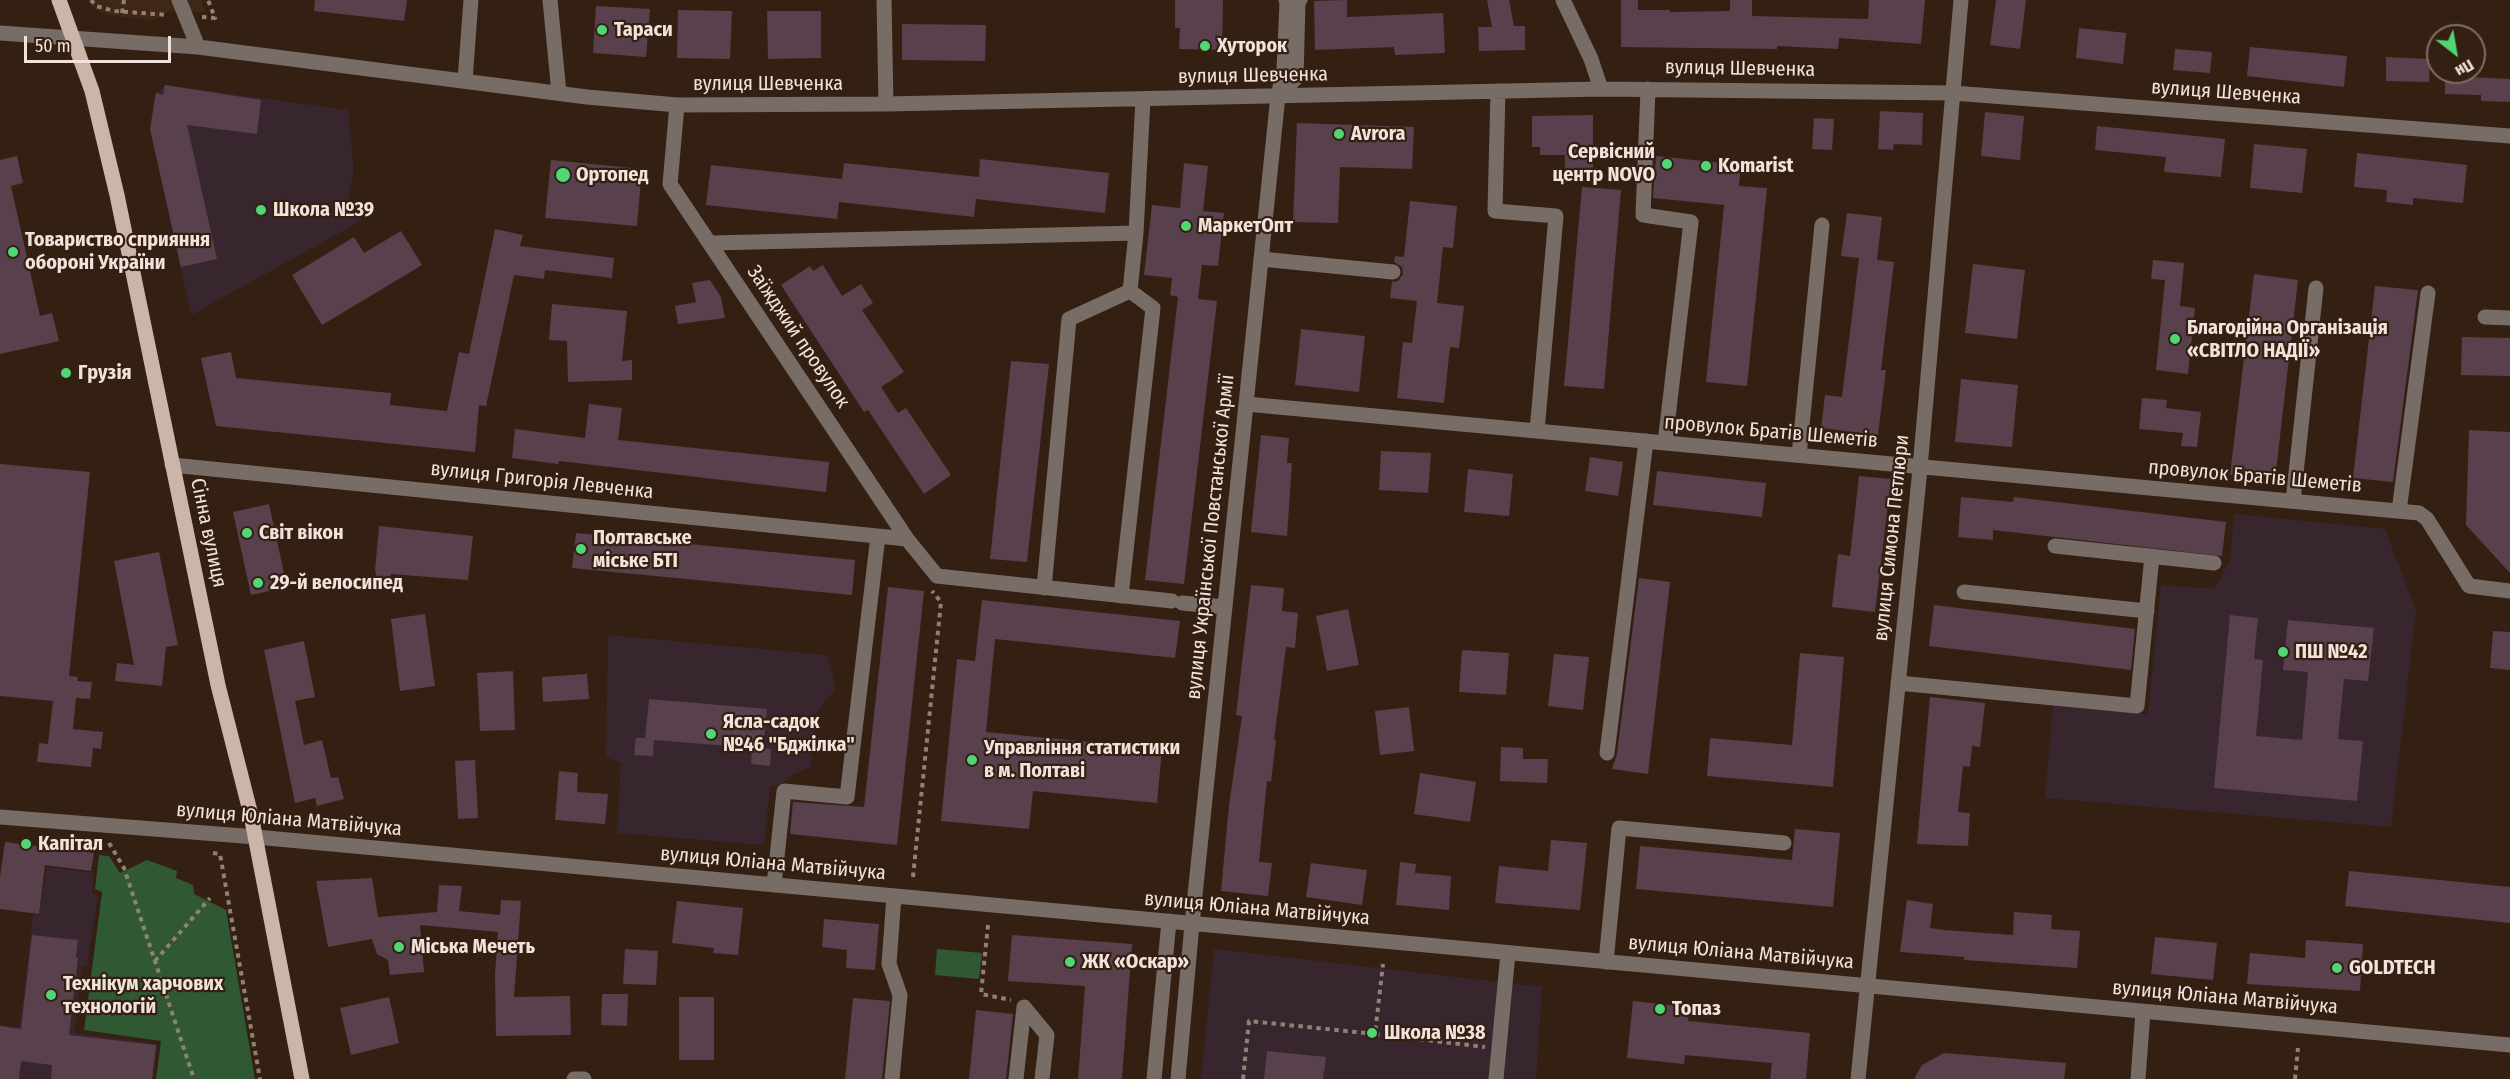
<!DOCTYPE html>
<meta charset="utf-8">
<style>
body{margin:0}
#map{position:relative;width:2510px;height:1079px;overflow:hidden;background:#342013;font-family:"Fira Sans Condensed",sans-serif}
canvas{display:block}
.north{position:absolute;left:2426px;top:24px;width:60px;height:60px;box-sizing:border-box;background:#342013;border:2px solid #806e63;border-radius:50%;rotate:149deg;font-size:16px;font-weight:700;line-height:24px;text-align:center;color:#f1e3db}
.north::after{content:'';display:block;margin:auto;width:21px;height:27px;background:#50d674;clip-path:polygon(50% 0,100% 100%,50% 72%,0 100%)}
.scale{position:absolute;left:24px;top:36px;width:147px;height:27px;box-sizing:border-box;border:3px solid #f1e3db;border-top:0;padding-left:8px;font-size:18px;line-height:21px;white-space:nowrap;color:#f1e3db;-webkit-text-stroke:4px #342013;paint-order:stroke}
</style>
<div id="map">
<canvas width="2510" height="1079"></canvas>
<div class="north">Пн</div>
<div class="scale">50 m</div>
</div>
<script>
const g = document.querySelector('canvas').getContext('2d');
g.lineJoin = 'round';
function paint(path, color) { g.fillStyle = color; g.fill(path, 'evenodd'); }
const poly = rows => new Path2D(rows.map(r => 'M' + r).join(''));
function strokePath(path, color, width, dash) { g.strokeStyle = color; g.lineWidth = width; g.lineCap = dash ? 'butt' : 'round'; g.setLineDash(dash || []); g.stroke(path); }
function drawText(font, color, halo, rows, align = 'center') {
  g.font = font + ' "Fira Sans Condensed",sans-serif'; g.lineWidth = 4.5; g.setLineDash([]); g.textBaseline = 'middle'; g.strokeStyle = halo; g.fillStyle = color; for (const [text, x, y, turn = 0] of rows) {
    g.save(); g.translate(x, y); g.rotate((+turn || 0) * Math.PI / 180); g.textAlign = isNaN(turn) ? turn : align; if (halo) g.strokeText(text, 0, 0); g.fillText(text, 0, 0); g.restore();
  }
}
paint(poly([
 [87,0,201,0,206,12,169,11,155,20,112,16,96,10]
]), '#402615');
paint(poly([
 [165,85,348,110,353,161,353,175,348,198,361,221,191,315,150,129,155,94],
 [2234,514,2385,529,2416,610,2391,827,2045,798,2053,706,2148,714,2161,585,2214,589,2230,561],
 [608,635,827,655,836,689,817,711,811,767,792,775,783,783,770,787,764,845,617,833,621,763,606,757],
 [47,867,94,873,92,894,98,895,87,966,82,966,74,1033,158,1044,153,1079,0,1079,0,1025,20,1027,33,915,39,915],
 [1214,949,1542,987,1536,1079,1201,1079]
]), '#38262f');
paint(poly([
 [99,855,109,856,120,873,147,860,177,871,176,878,193,885,194,894,226,910,255,1079,156,1079,161,1041,84,1030,102,892,95,889],
 [937,949,982,953,979,979,935,975]
]), '#2f5833');
paint(poly([
 [315,0,407,0,404,21,314,11],
 [1175,0,1223,0,1222,50,1179,49,1180,28,1175,28],
 [1347,0,1347,17,1443,13,1445,53,1395,55,1394,47,1315,50,1314,1],
 [1487,0,1509,0,1514,26,1525,26,1525,50,1479,51,1478,27,1492,27],
 [1621,0,1638,0,1638,10,1670,10,1670,12,1730,11,1730,0,1752,0,1752,16,1868,19,1869,0,1925,0,1921,44,1839,38,1838,49,1777,46,1777,49,1621,47],
 [1996,0,2026,0,2020,49,1990,45],
 [596,6,650,9,646,57,593,53],
 [678,10,732,11,730,59,677,58],
 [767,11,821,11,821,58,768,59],
 [902,24,986,25,985,61,902,60],
 [2079,28,2126,33,2123,64,2076,58],
 [2250,47,2347,56,2344,87,2247,76],
 [2175,49,2212,52,2210,73,2173,70],
 [2386,57,2430,59,2429,82,2386,81],
 [2445,76,2510,79,2510,102,2481,101,2481,95,2445,94],
 [165,85,261,100,257,134,187,125,217,259,181,267,150,129,156,93,163,95],
 [1880,111,1923,113,1922,145,1894,144,1893,150,1878,149],
 [1985,112,2024,116,2020,160,1981,156],
 [1593,115,1593,170,1565,171,1565,155,1540,155,1540,147,1532,147,1532,116],
 [1814,118,1834,119,1832,150,1812,149],
 [1297,123,1414,127,1412,169,1340,167,1338,223,1293,222],
 [2097,126,2225,139,2221,177,2164,172,2166,157,2095,150],
 [2254,144,2307,149,2302,193,2250,188],
 [2357,153,2467,165,2463,203,2413,198,2413,205,2386,202,2387,190,2354,187],
 [17,156,23,183,11,186,40,316,52,313,59,341,0,354,0,160],
 [1656,156,1741,165,1739,186,1767,188,1747,386,1706,382,1724,205,1653,198],
 [980,159,1109,173,1105,213,976,199,974,217,839,202,837,219,706,205,711,165,842,179,844,163,979,177],
 [551,160,642,169,637,226,545,218],
 [1184,163,1208,166,1203,211,1224,213,1218,266,1202,265,1198,299,1217,301,1184,584,1145,580,1178,297,1170,295,1172,278,1144,275,1152,205,1180,208],
 [1582,187,1621,190,1604,389,1564,386],
 [1410,201,1457,206,1453,248,1443,247,1437,303,1464,306,1459,348,1450,347,1444,403,1397,398,1403,342,1412,343,1417,301,1390,298,1392,282,1398,281,1403,274,1402,267,1394,262,1395,256,1404,257],
 [1847,213,1882,217,1877,260,1894,262,1881,370,1886,370,1878,435,1821,428,1825,395,1842,397,1859,258,1841,256],
 [495,229,523,235,520,246,614,258,612,278,545,270,544,279,514,275,486,406,479,405,475,452,216,426,201,358,231,352,236,378,391,393,390,405,447,411,459,352,469,354],
 [401,231,422,265,322,325,292,275,354,237,364,253],
 [2153,260,2184,263,2180,306,2195,308,2188,374,2156,370,2165,280,2151,279],
 [1973,264,2025,270,2017,339,1965,333],
 [823,265,842,296,861,284,873,303,862,310,904,372,881,387,898,413,906,408,951,475,924,494,868,410,864,412,781,285,810,266,813,271],
 [2254,274,2298,280,2275,480,2230,475],
 [710,280,721,297,725,318,678,324,675,306,696,302,692,283],
 [2375,286,2418,290,2393,482,2353,478],
 [552,304,627,311,622,361,632,360,632,380,568,382,567,341,549,340],
 [1301,329,1365,336,1359,392,1295,385],
 [2462,337,2510,338,2510,376,2461,375],
 [1011,361,1049,364,1027,562,990,559],
 [1961,379,2018,385,2012,447,1955,442],
 [2142,398,2167,400,2166,408,2201,412,2197,447,2181,446,2183,433,2139,429],
 [589,404,622,408,618,440,829,462,826,492,559,461,558,464,512,458,515,429,585,438],
 [2469,430,2510,432,2510,573,2466,525],
 [1261,435,1289,438,1287,463,1292,463,1287,536,1251,532],
 [1381,451,1431,453,1428,493,1379,490],
 [1590,457,1623,462,1618,496,1585,491],
 [0,464,90,472,69,676,78,677,77,681,92,682,90,699,76,698,73,729,103,732,101,749,93,748,91,767,37,762,39,743,48,744,53,701,0,696],
 [1468,469,1513,474,1509,516,1464,512],
 [1657,471,1766,483,1762,517,1653,505],
 [1859,476,1891,479,1875,612,1832,607,1838,554,1850,556],
 [1961,497,2013,502,2014,497,2226,522,2222,556,1993,530,1993,540,1958,537],
 [269,504,287,587,251,595,233,512],
 [379,526,473,536,468,580,391,574,390,579,377,578,375,571],
 [576,533,855,560,852,595,572,568],
 [159,552,178,645,166,647,162,686,115,681,117,663,134,665,114,561],
 [1639,578,1670,582,1648,774,1612,769,1617,754],
 [1251,585,1284,588,1282,611,1298,613,1295,648,1286,647,1274,740,1276,740,1271,782,1267,781,1259,862,1272,863,1268,896,1221,891,1229,805,1242,716,1236,715],
 [888,587,924,591,897,845,790,834,793,802,864,807],
 [982,600,1180,621,1175,658,995,639,986,732,1162,749,1157,803,1033,791,1029,829,941,821,957,659,975,661],
 [1934,605,2135,629,2131,670,1929,646],
 [1348,609,1359,665,1327,671,1316,616],
 [425,614,435,686,400,691,391,619],
 [2230,615,2258,618,2254,659,2263,660,2256,736,2302,740,2308,672,2283,670,2288,620,2374,628,2368,681,2344,679,2338,739,2363,741,2357,801,2214,788],
 [2493,631,2510,632,2510,670,2490,668],
 [304,641,315,697,295,701,304,745,322,740,331,778,338,777,344,799,317,806,315,798,295,803,264,650],
 [1462,650,1509,653,1506,695,1459,692],
 [1800,653,1844,657,1833,787,1707,776,1710,738,1792,745],
 [1554,654,1589,657,1583,710,1548,706],
 [513,671,515,730,480,731,477,673],
 [587,674,589,699,543,702,542,677],
 [1930,697,1985,703,1980,747,1972,746,1970,767,1963,766,1958,812,1970,813,1968,846,1917,844],
 [649,699,767,709,763,748,771,749,770,766,751,764,752,748,654,740,653,756,634,755,636,738,645,738],
 [1409,707,1414,751,1380,755,1375,711],
 [1501,747,1523,748,1523,759,1548,759,1547,783,1500,781],
 [475,760,478,818,458,819,455,761],
 [559,771,578,773,577,792,608,794,605,824,555,820],
 [1420,773,1476,782,1470,822,1414,814],
 [1795,829,1840,833,1833,907,1636,889,1640,846,1792,860],
 [1551,840,1587,843,1580,910,1495,903,1499,866,1548,871],
 [5,842,94,853,91,871,45,865,39,914,0,909,0,877],
 [1400,862,1416,864,1415,873,1451,876,1449,910,1396,905],
 [1311,863,1367,870,1362,905,1306,897],
 [2349,871,2510,887,2510,923,2345,906],
 [372,878,378,917,437,912,439,885,462,886,459,911,500,915,501,900,521,901,514,997,570,996,571,1035,496,1036,495,974,498,932,420,925,424,972,390,975,388,960,377,954,372,939,328,947,316,881],
 [1907,900,1933,904,1930,928,1944,930,2013,935,2014,912,2052,915,2051,929,2080,931,2077,968,1964,960,1964,957,1900,952],
 [677,901,743,908,738,955,713,953,714,948,672,943],
 [824,919,879,924,875,970,846,968,847,950,822,947],
 [32,935,78,940,76,958,78,958,69,1035,156,1045,152,1079,51,1079,52,1065,21,1061,19,1079,0,1079,0,1026,21,1029],
 [1012,935,1132,944,1122,1079,1078,1079,1085,986,1008,981],
 [2155,937,2217,943,2213,980,2151,974],
 [2306,940,2363,944,2360,991,2247,984,2250,953,2305,958],
 [625,949,658,951,656,985,623,984],
 [602,994,628,994,627,1026,601,1025],
 [389,997,399,1043,351,1055,340,1008],
 [679,997,714,997,714,1060,679,1060],
 [853,998,890,1001,882,1079,845,1079],
 [1633,1001,1690,1007,1688,1021,1810,1033,1806,1079,1770,1079,1772,1063,1685,1055,1684,1064,1627,1058],
 [976,1010,1013,1014,1006,1079,969,1079],
 [1267,1051,1326,1057,1323,1079,1264,1079],
 [1944,1053,2066,1063,2064,1079,1914,1079,1922,1065]
]), '#58404c');
strokePath(poly([
 [91,0,96,6,114,11,168,15],
 [122,13,124,0],
 [202,17,215,18,208,0],
 [109,843,124,868,194,1079],
 [213,853,220,854,260,1079],
 [913,877,941,602,932,591],
 [988,925,981,994,1011,1000],
 [155,961,210,898],
 [1375,1034,1485,1047],
 [1243,1079,1249,1021,1375,1034,1383,964],
 [2295,1079,2298,1048]
]), '#918075', 4, [4.5, 4.5]);
strokePath(poly([
 [179,0,198,47],
 [550,0,559,93],
 [884,0,886,104],
 [1563,0,1591,59,1601,89],
 [0,33,198,47,587,97,677,105,886,104,1601,89,1953,93,2510,136],
 [465,80,471,0],
 [1648,89,1643,215,1691,222,1665,443],
 [1498,91,1495,211,1556,216,1537,431],
 [1278,96,1296,78,1298,1,1300,0],
 [677,105,670,184,907,539,937,576,1172,601],
 [711,243,1136,233],
 [1261,259,1393,272],
 [2485,317,2510,318],
 [1246,404,2419,513,2427,519,2469,586,2510,591],
 [1799,455,1822,225],
 [172,465,907,539],
 [2293,501,2316,288],
 [2399,511,2428,293],
 [2055,546,2214,563],
 [1044,588,1069,319,1130,291],
 [1964,592,2147,611],
 [1121,596,1153,308,1130,291,1136,233,1143,99],
 [1182,603,1225,607],
 [1898,683,2137,706,2152,556],
 [1607,753,1646,441],
 [0,817,256,837,2510,1045],
 [774,885,784,791,847,797,878,536],
 [1606,962,1619,828,1784,843],
 [1024,1007,1047,1035,1042,1079],
 [574,1079,584,1079],
 [892,1079,900,995,889,964,894,896],
 [1016,1079,1024,1007],
 [1154,1079,1169,921],
 [1178,1079,1192,924,1278,96,1284,70,1287,2,1286,0],
 [1496,1079,1508,953],
 [1858,1079,1919,479,1961,0],
 [2138,1079,2143,1012]
]), '#786c66', 15);
strokePath(poly([
 [59,0,92,91,117,195,218,685,251,815,302,1079]
]), '#ccb4a8', 15);
for (const [x, y, r, color] of [
 [602,30,6,"#50d674"],
 [1205,46,6,"#50d674"],
 [1339,134,6,"#50d674"],
 [1667,164,6,"#50d674"],
 [1706,166,6,"#50d674"],
 [563,175,8,"#50d674"],
 [261,210,6,"#50d674"],
 [1186,226,6,"#50d674"],
 [13,252,6,"#50d674"],
 [2175,339,6,"#50d674"],
 [66,373,6,"#50d674"],
 [247,533,6,"#50d674"],
 [581,549,6,"#50d674"],
 [258,583,6,"#50d674"],
 [2283,652,6,"#50d674"],
 [711,734,6,"#50d674"],
 [972,760,6,"#50d674"],
 [26,844,6,"#50d674"],
 [399,947,6,"#50d674"],
 [1070,962,6,"#50d674"],
 [2337,968,6,"#50d674"],
 [51,995,6,"#50d674"],
 [1660,1009,6,"#50d674"],
 [1372,1033,6,"#50d674"]
]) { const dot = new Path2D(); dot.arc(x, y, r, 0, 2 * Math.PI); g.fillStyle = color; g.fill(dot); strokePath(dot, '#342013', 2); }
drawText('bold 20px', '#f1e3db', '#342013', [
 ["Тараси",614,30],
 ["Хуторок",1217,46],
 ["Avrora",1351,134],
 ["Сервісний",1655,152,"right"],
 ["центр NOVO",1655,175,"right"],
 ["Komarist",1718,166],
 ["Ортопед",576,175],
 ["Школа №39",273,210],
 ["МаркетОпт",1198,226],
 ["Товариство сприяння",25,240],
 ["обороні України",25,263],
 ["Благодійна Організація",2187,328],
 ["«СВІТЛО НАДІЇ»",2187,351],
 ["Грузiя",78,373],
 ["Світ вікон",259,533],
 ["Полтавське",593,538],
 ["міське БТІ",593,561],
 ["29-й велосипед",270,583],
 ["ПШ №42",2295,652],
 ["Ясла-садок",723,722],
 ["№46 \"Бджілка\"",723,745],
 ["Управління статистики",984,748],
 ["в м. Полтаві",984,771],
 ["Капітал",38,844],
 ["Міська Мечеть",411,947],
 ["ЖК «Оскар»",1082,962],
 ["GOLDTECH",2349,968],
 ["Технікум харчових",63,984],
 ["технологій",63,1007],
 ["Топаз",1672,1009],
 ["Школа №38",1384,1033]
], 'left');
drawText('20px', '#f1e3db', '#342013', [
 ["вулиця Шевченка",1740,69,1],
 ["вулиця Шевченка",1253,76,-1],
 ["вулиця Шевченка",768,84],
 ["вулиця Шевченка",2226,93,4],
 ["Заїжджий провулок",798,337,56],
 ["провулок Братів Шеметів",1771,432,5],
 ["провулок Братів Шеметів",2255,477,5],
 ["вулиця Григорія Левченка",542,481,6],
 ["Сінна вулиця",208,533,78],
 ["вулиця Української Повстанської Армії",1211,537,-84],
 ["вулиця Симона Петлюри",1892,538,-84],
 ["вулиця Юліана Матвійчука",289,820,5],
 ["вулиця Юліана Матвійчука",773,864,5],
 ["вулиця Юліана Матвійчука",1257,909,5],
 ["вулиця Юліана Матвійчука",1741,953,5],
 ["вулиця Юліана Матвійчука",2225,998,5]
]);
</script>
